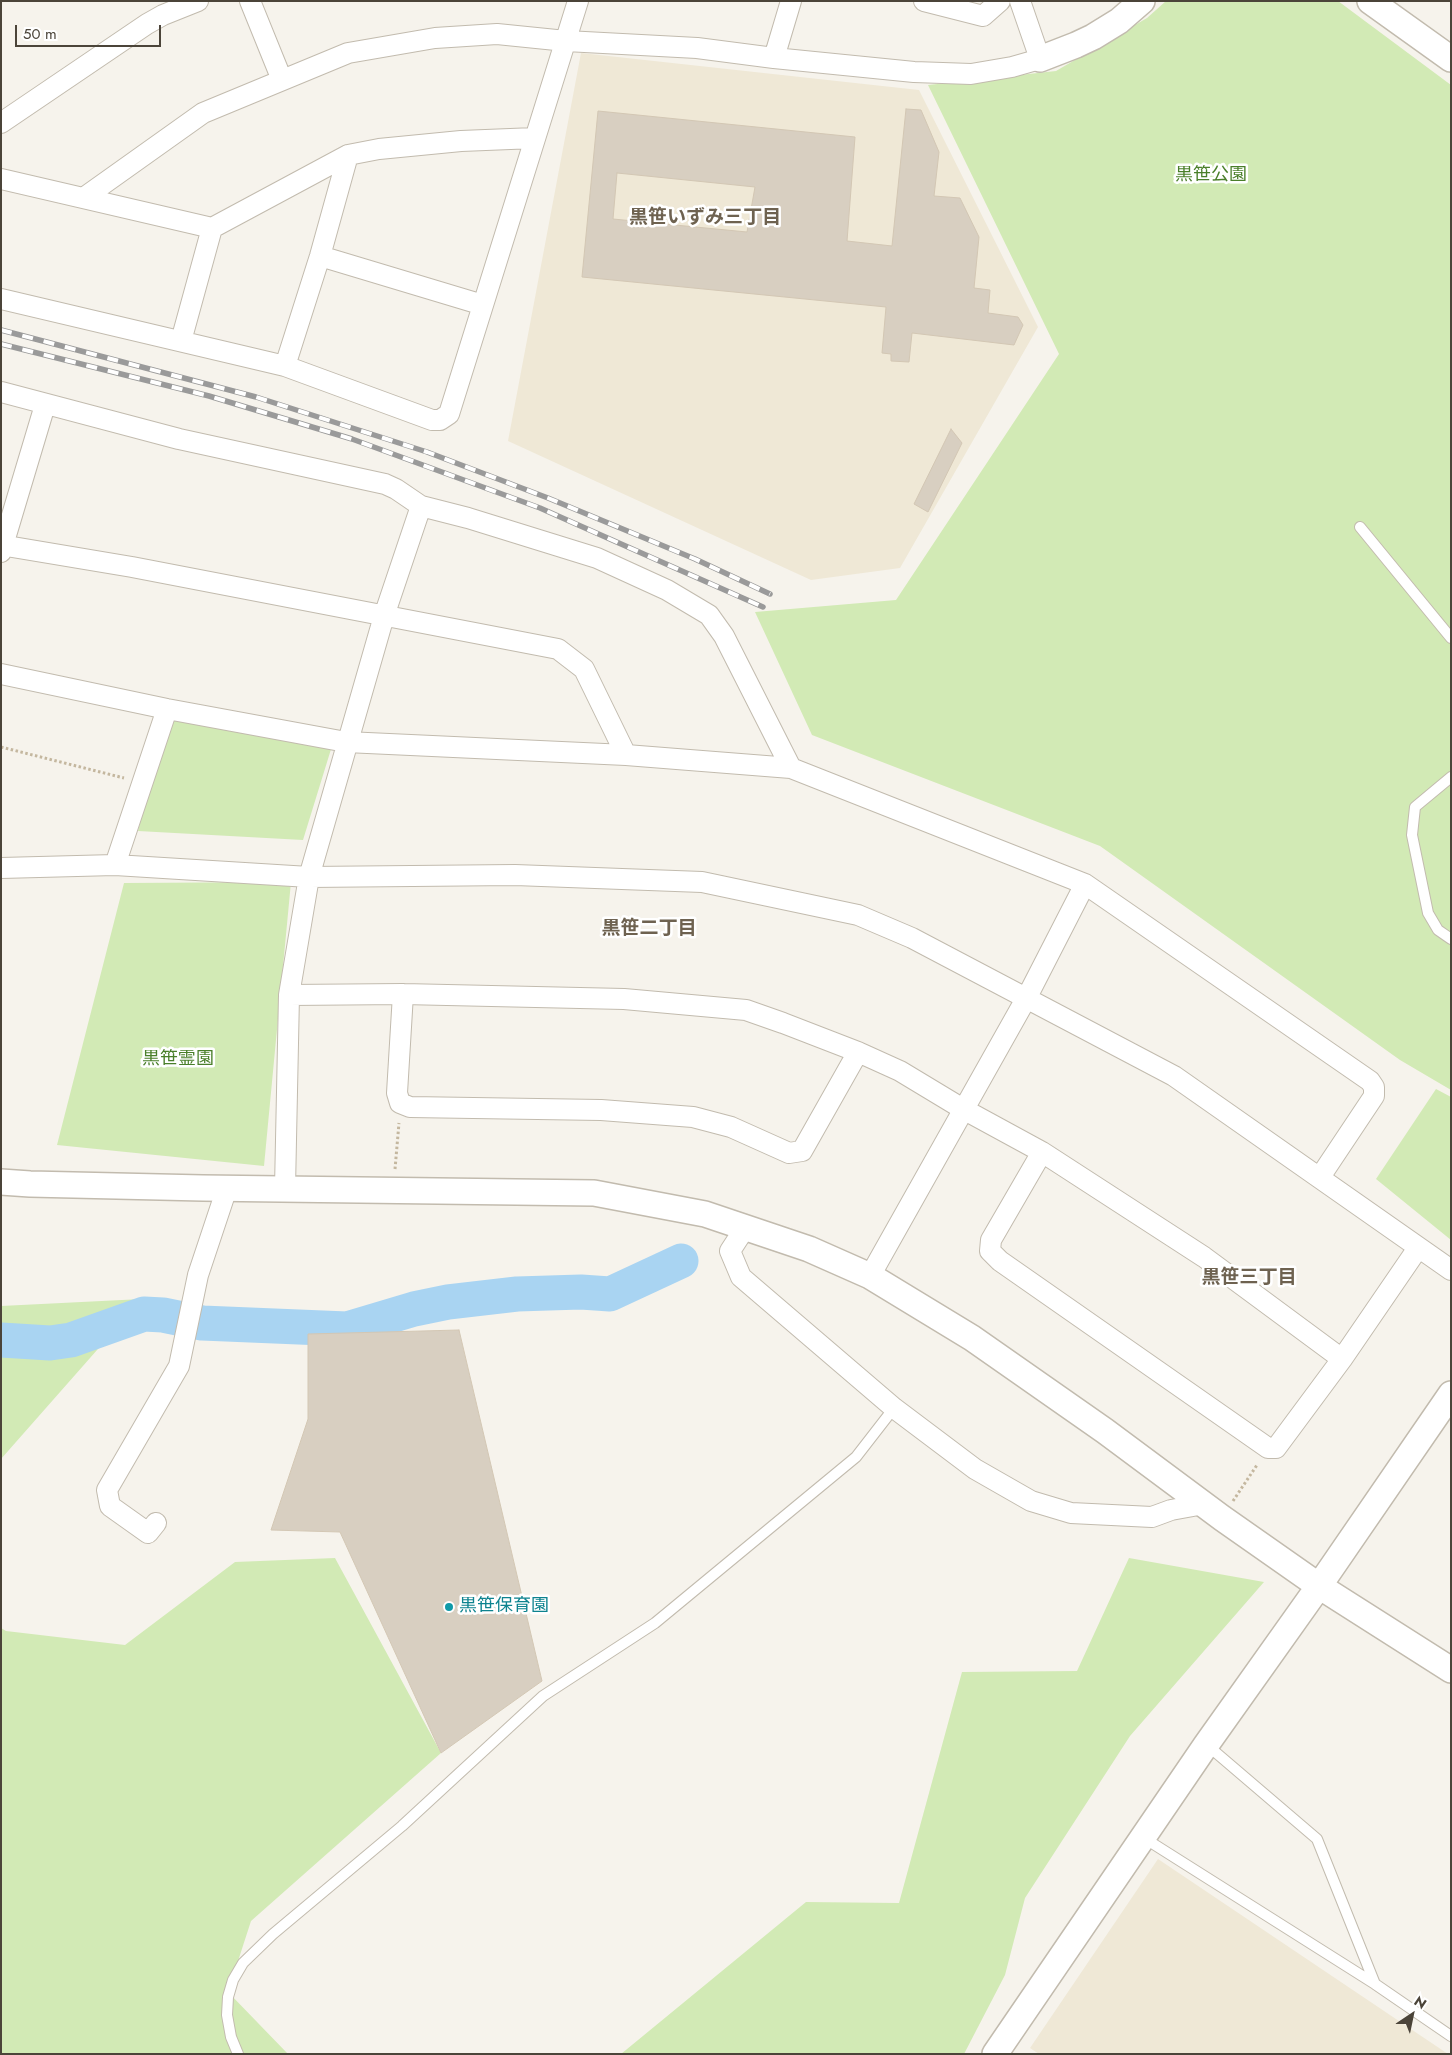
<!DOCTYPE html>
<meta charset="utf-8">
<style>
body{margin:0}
#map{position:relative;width:1452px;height:2055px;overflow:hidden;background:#f6f3ec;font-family:Jost,sans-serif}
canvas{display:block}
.frame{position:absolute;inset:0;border:2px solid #4b4439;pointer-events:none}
.north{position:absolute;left:1387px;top:1990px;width:50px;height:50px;-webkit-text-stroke:4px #fff;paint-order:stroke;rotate:34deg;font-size:14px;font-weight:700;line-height:20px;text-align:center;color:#4b4439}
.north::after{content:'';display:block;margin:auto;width:18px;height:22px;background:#4b4439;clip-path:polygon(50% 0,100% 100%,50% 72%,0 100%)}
.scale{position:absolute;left:15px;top:25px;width:146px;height:22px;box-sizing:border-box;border:2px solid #4b4439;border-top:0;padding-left:6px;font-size:15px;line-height:18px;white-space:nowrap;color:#4b4439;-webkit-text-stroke:4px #fff;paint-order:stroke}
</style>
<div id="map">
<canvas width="1452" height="2055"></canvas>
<div class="frame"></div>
<div class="north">N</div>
<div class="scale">50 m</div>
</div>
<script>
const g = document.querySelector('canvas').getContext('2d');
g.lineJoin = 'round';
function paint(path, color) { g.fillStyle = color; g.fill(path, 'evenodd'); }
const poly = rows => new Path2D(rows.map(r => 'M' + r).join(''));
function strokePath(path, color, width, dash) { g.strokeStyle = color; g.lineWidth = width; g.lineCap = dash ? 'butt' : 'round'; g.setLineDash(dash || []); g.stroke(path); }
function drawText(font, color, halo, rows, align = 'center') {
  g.font = font + ' Jost,"Noto Sans JP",sans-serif'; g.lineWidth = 5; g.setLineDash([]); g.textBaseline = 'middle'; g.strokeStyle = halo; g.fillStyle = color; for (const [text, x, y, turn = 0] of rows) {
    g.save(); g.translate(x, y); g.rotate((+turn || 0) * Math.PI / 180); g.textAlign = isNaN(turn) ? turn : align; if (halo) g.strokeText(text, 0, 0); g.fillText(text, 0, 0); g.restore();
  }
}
paint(poly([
 [581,53,919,90,1038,327,900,568,811,580,508,441],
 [1158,1859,1448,2054,1039,2054,1030,2048]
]), '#efe8d6');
paint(poly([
 [1166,1,1338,1,1451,85,1451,1090,1400,1060,1100,846,812,735,755,612,896,600,1059,354,928,85,1056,71,1147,18],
 [167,709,336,733,303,840,138,831],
 [291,882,264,1166,57,1145,124,883],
 [1436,1089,1451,1097,1451,1240,1376,1179],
 [142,1299,1,1459,1,1306],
 [335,1558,441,1753,251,1921,228,1992,288,2054,1,2054,1,1628,6,1631,125,1645,235,1562],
 [1129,1558,1264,1582,1130,1736,1025,1898,1005,1975,964,2054,621,2054,806,1902,899,1903,962,1672,1077,1671]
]), '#d2eab5');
strokePath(poly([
 [1,1340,50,1343,71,1340,144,1314,163,1315,202,1323,347,1329,414,1309,448,1302,517,1294,581,1292,610,1294,681,1261]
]), '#a9d4f2', 35);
const building = poly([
 [906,109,921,110,939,152,934,196,960,198,979,237,974,288,990,290,988,313,1018,317,1023,325,1014,345,912,333,909,362,891,361,891,354,882,353,886,307,582,277,598,111,855,137,847,241,892,246,906,109],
 [617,173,755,187,747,232,613,219,617,173],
 [951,429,962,443,928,512,914,504,951,429],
 [459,1330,542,1681,441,1753,340,1532,271,1530,308,1419,308,1334,459,1330]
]);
paint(building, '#d8cfc1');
strokePath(building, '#d3c7b4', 1);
const service = poly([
 [1360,527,1451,638],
 [1451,777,1415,807,1412,835,1428,913,1438,930,1451,939],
 [1207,1745,1317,1839,1375,1984],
 [1144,1838,1375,1984,1451,2036],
 [238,2054,231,2037,227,2015,228,1997,233,1980,243,1963,273,1934,402,1826,543,1696,655,1623,856,1457,894,1408]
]);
const minor = poly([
 [250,1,282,80],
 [924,1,983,16,1000,1],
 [774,58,791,1],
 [1,123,147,24,163,15,198,1],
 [1,179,212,228],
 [85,197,203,113,348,53,435,38,497,34,566,41,697,48,774,58,914,72,971,74,1012,67,1040,59,1020,1],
 [320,256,483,305],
 [1,299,285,366,432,420,440,420,449,414,578,1],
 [181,341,212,228,348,155,379,149,461,141,535,138],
 [285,366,320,256,348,155],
 [1,392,179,439,385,484,396,489,421,506,468,518,597,558,667,590,709,615,724,636,791,768],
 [1,545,132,567,558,649,584,669,626,755],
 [1,552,45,405],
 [1,674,167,709,346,742,626,755,791,768,1085,884,1370,1081,1374,1087,1374,1096,1320,1177],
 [115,865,167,709],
 [1,868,115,865,309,877,515,875,702,882,858,915,912,938,1174,1076,1451,1270],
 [403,994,397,1093,400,1103,410,1107,601,1110,693,1117,731,1127,789,1153,802,1151,858,1052],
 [289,995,403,994,624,999,746,1010,783,1023,858,1052,900,1071,963,1109,1042,1152,1204,1257,1342,1359],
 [1042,1152,991,1240,990,1251,1000,1261,1268,1448,1276,1448,1342,1359,1418,1248],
 [285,1188,289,995,309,877,384,616,421,506],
 [745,1228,730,1251,741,1277,894,1408,975,1469,1031,1501,1071,1513,1152,1517,1171,1510,1204,1504],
 [870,1276,1027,997,1085,884],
 [156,1523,148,1533,110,1506,107,1490,179,1366,198,1275,227,1188]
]);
const tertiary = poly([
 [1370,1,1451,59],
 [1040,59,1076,45,1093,37,1119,21,1142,1],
 [1,1182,30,1184,203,1188,594,1193,705,1214,809,1249,870,1276,972,1338,1105,1431,1222,1518,1319,1586,1451,1670],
 [995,2054,1206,1745,1319,1586,1451,1394]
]);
strokePath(service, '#c2bbae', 12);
strokePath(minor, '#c2bbae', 22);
strokePath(tertiary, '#c2bbae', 28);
strokePath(poly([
 [1,747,124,778],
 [395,1169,399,1123],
 [1233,1501,1257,1465]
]), '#c4b79f', 3, [2.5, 2.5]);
strokePath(service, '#fff', 10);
strokePath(minor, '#fff', 20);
strokePath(tertiary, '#fff', 25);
const rail = poly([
 [1,330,256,397,427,452,548,498,695,559,770,594],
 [1,344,209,396,352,439,540,508,763,607]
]);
strokePath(rail, '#9a9a9a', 5.5);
strokePath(rail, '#fff', 4, [11]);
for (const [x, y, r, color] of [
 [449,1607,5,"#0f9aa8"]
]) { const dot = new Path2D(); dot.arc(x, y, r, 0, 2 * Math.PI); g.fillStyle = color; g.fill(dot); strokePath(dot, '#fff', 2); }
drawText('18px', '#4a7f2a', '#fff', [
 ["黒笹公園",1211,176],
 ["黒笹霊園",178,1060]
]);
drawText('18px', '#0d838f', '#fff', [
 ["黒笹保育園",459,1607]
], 'left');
drawText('bold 19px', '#6e6250', '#fff', [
 ["黒笹いずみ三丁目",705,218],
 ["黒笹二丁目",649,929],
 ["黒笹三丁目",1249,1278]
]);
</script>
